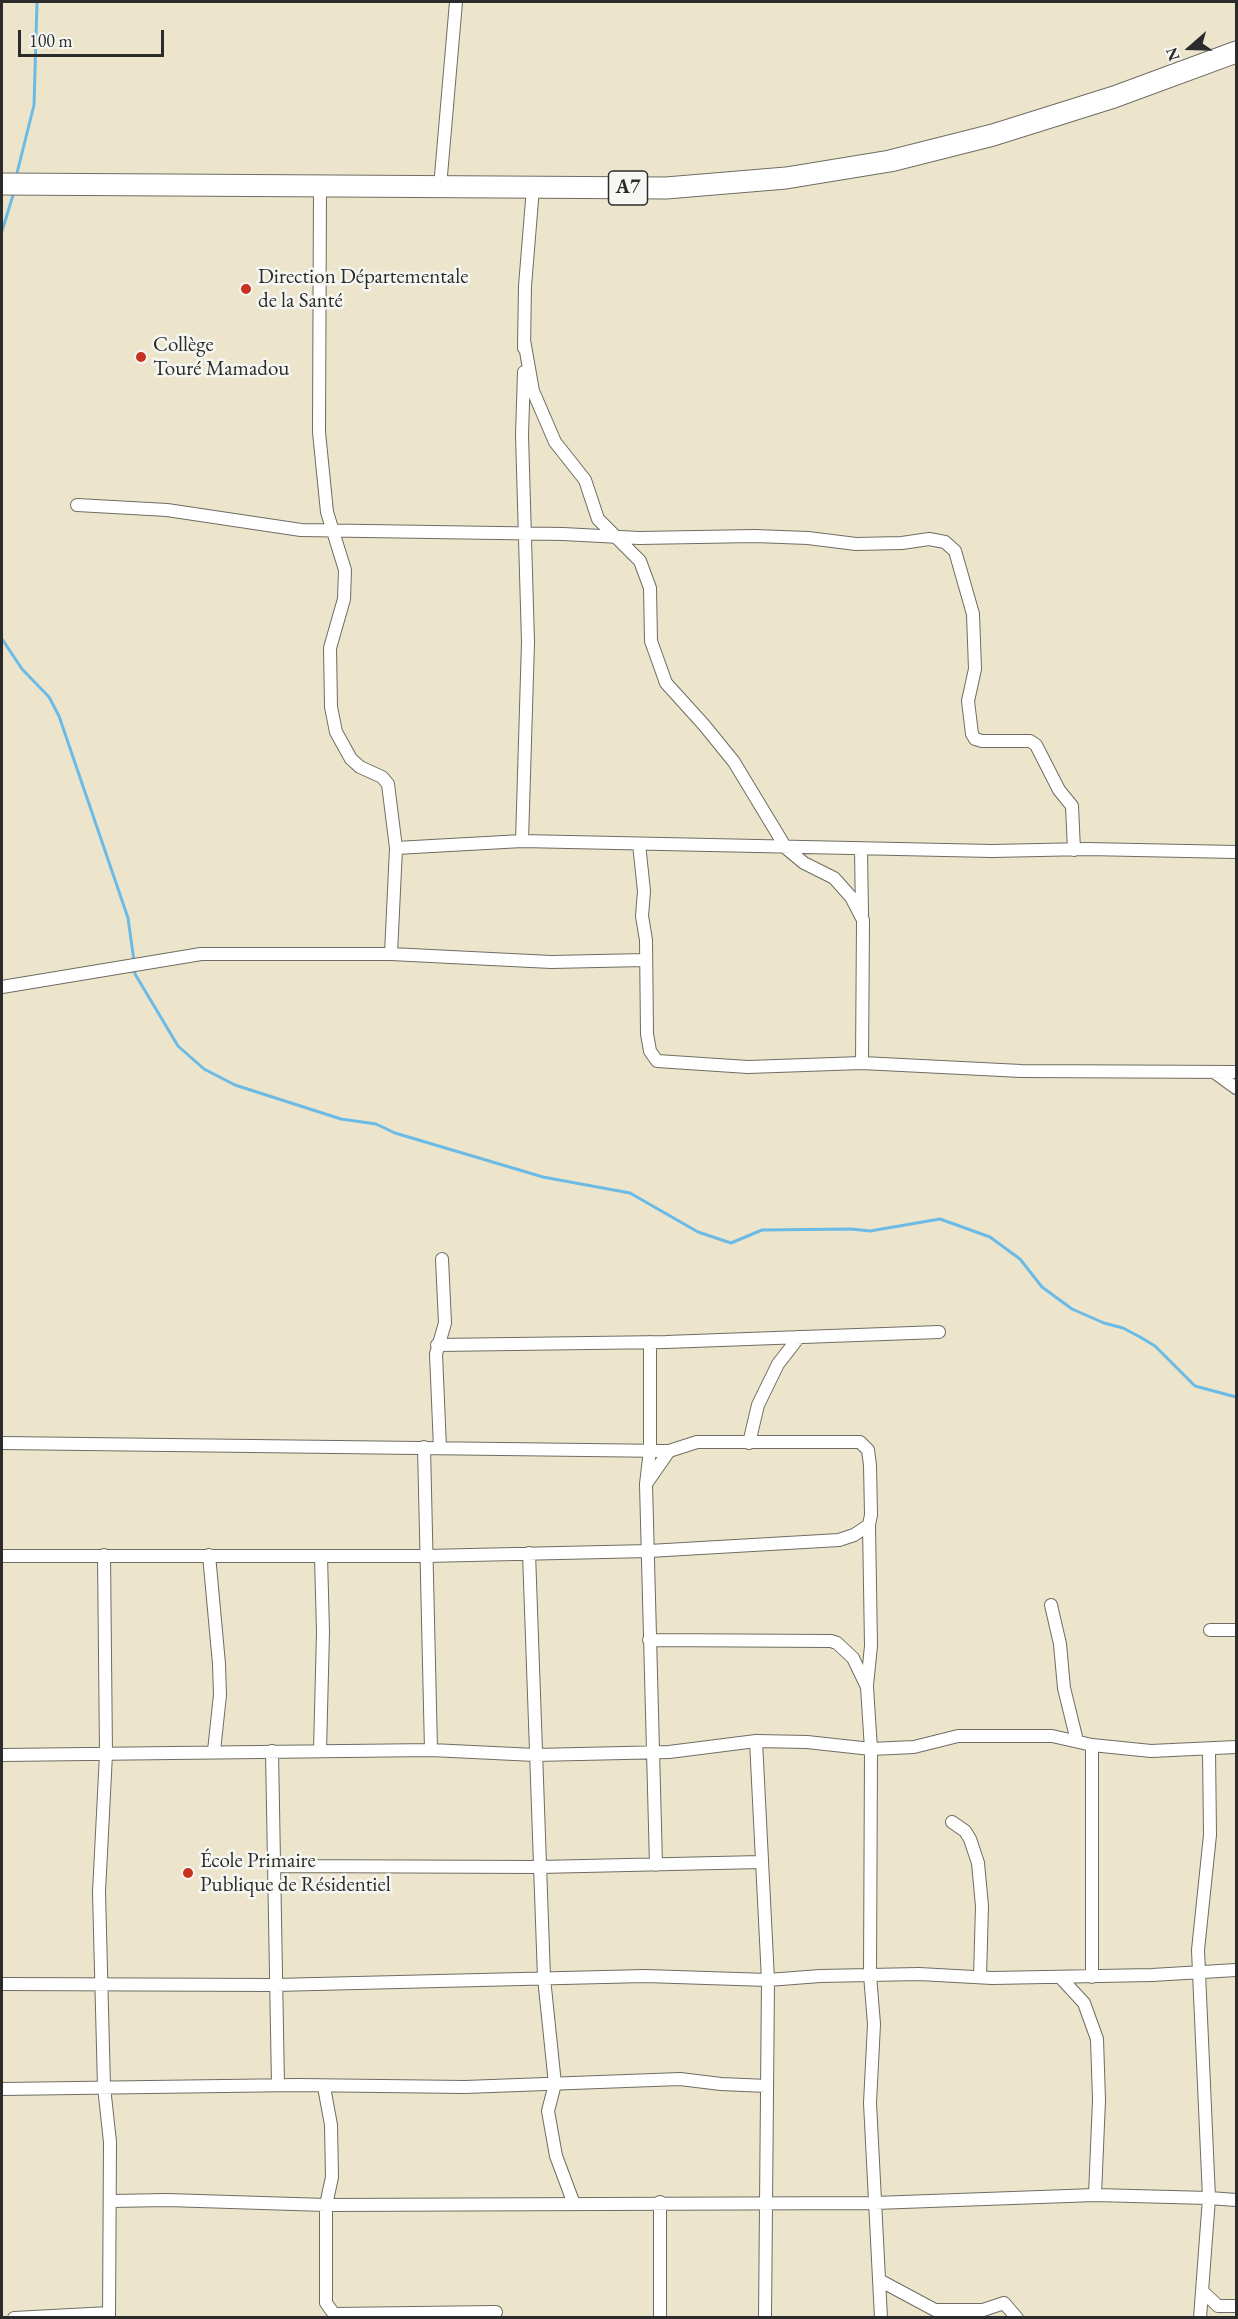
<!DOCTYPE html>
<meta charset="utf-8">
<style>
body{margin:0}
#map{position:relative;width:1238px;height:2319px;overflow:hidden;background:#ede5cb;font-family:"EB Garamond",serif}
canvas{display:block}
.frame{position:absolute;inset:0;border:3px solid #2b2b2b;pointer-events:none}
.north{position:absolute;left:1160px;top:18px;width:60px;height:60px;-webkit-text-stroke:4px #f6f6f2;paint-order:stroke;rotate:250deg;font-size:16px;font-weight:700;line-height:24px;text-align:center;color:#2b2b2b}
.north::after{content:'';display:block;margin:auto;width:21px;height:27px;background:#2b2b2b;clip-path:polygon(50% 0,100% 100%,50% 72%,0 100%)}
.scale{position:absolute;left:18px;top:30px;width:146px;height:27px;box-sizing:border-box;border:3px solid #2b2b2b;border-top:0;padding-left:8px;font-size:18px;line-height:21px;white-space:nowrap;color:#2b2b2b;-webkit-text-stroke:4px #f6f6f2;paint-order:stroke}
</style>
<div id="map">
<canvas width="1238" height="2319"></canvas>
<div class="frame"></div>
<div class="north">N</div>
<div class="scale">100 m</div>
</div>
<script>
const g = document.querySelector('canvas').getContext('2d');
g.lineJoin = 'round';
const poly = rows => new Path2D(rows.map(r => 'M' + r).join(''));
function strokePath(path, color, width, dash) { g.strokeStyle = color; g.lineWidth = width; g.lineCap = dash ? 'butt' : 'round'; g.setLineDash(dash || []); g.stroke(path); }
function drawText(font, color, halo, rows, align = 'center') {
  g.font = font + ' "EB Garamond",serif'; g.lineWidth = 5; g.setLineDash([]); g.textBaseline = 'middle'; g.strokeStyle = halo; g.fillStyle = color; for (const [text, x, y, turn = 0] of rows) {
    g.save(); g.translate(x, y); g.rotate((+turn || 0) * Math.PI / 180); g.textAlign = isNaN(turn) ? turn : align; if (halo) g.strokeText(text, 0, 0); g.fillText(text, 0, 0); g.restore();
  }
}
strokePath(poly([
 [16,177,34,105,37,2],
 [2,231,14,192],
 [2,639,22,669,49,697,59,716,128,918,134,961],
 [134,968,135,974,178,1046,204,1069,235,1085,341,1119,376,1124,395,1133,543,1177,630,1193,698,1232,731,1243,762,1230,851,1229,870,1231,940,1219,990,1237,1020,1259,1042,1287,1072,1309,1104,1323,1123,1328,1140,1337,1155,1346,1195,1386,1236,1397]
]), '#6cbbe6', 3);
const street = poly([
 [320,187,319,432,327,512,345,570,344,599,330,648,331,707,336,732,351,759,360,767,382,777,388,784,396,848],
 [440,187,456,2],
 [524,340,533,391,555,442,585,480,598,519,640,561,650,588,651,641,666,683,704,725,734,762,786,848,804,863,834,878,851,897,863,920,862,1063],
 [524,348,525,286,533,188],
 [77,505,167,510,301,530,563,534,639,538,755,536,808,538,856,544,902,543,929,539,945,542,955,551,973,614,975,669,968,701,972,734,975,739,982,741,1030,741,1036,745,1059,790,1072,806,1074,850],
 [522,841,528,642,522,435,524,372],
 [639,844,644,891,642,916,646,940,647,1034,650,1051,657,1061,748,1067,862,1063,1021,1071,1236,1072],
 [861,849,862,914],
 [391,954,396,848,522,841,992,851,1087,849,1236,852],
 [2,987,201,954,391,954,551,962,645,960],
 [1214,1072,1236,1088],
 [650,1342,650,1450,646,1484,656,1865],
 [437,1345,666,1342,939,1332],
 [2,1443,669,1451],
 [749,1443,758,1405,778,1364,799,1337],
 [424,1447,431,1750],
 [440,1448,436,1354,445,1323,442,1259],
 [529,1553,544,1978,555,2084,548,2111,556,2156,574,2204],
 [104,1555,106,1754,99,1892,104,2087,110,2142,109,2318],
 [209,1555,219,1664,220,1695,214,1751],
 [2,1556,426,1556,649,1551,839,1540,854,1535,869,1525,871,1515,870,1465,868,1450,860,1442,697,1442,669,1451,646,1484],
 [1051,1605,1060,1644,1064,1688,1077,1741],
 [1210,1630,1236,1630],
 [649,1640,831,1641,837,1643,853,1658,867,1687,871,1749,870,1975,874,2024,870,2103,881,2318],
 [867,1685,871,1646,869,1525],
 [756,1741,768,1980,765,2318],
 [272,1751,278,2085],
 [320,1751,323,1632,321,1556],
 [2,1755,431,1750,535,1755,669,1752,756,1741,807,1742,871,1749,914,1747,958,1736,1052,1736,1092,1745,1151,1751,1236,1747],
 [952,1822,965,1831,970,1839,978,1863,982,1906,980,1977],
 [274,1866,539,1867,761,1862],
 [1060,1977,1084,2003,1097,2039,1099,2100,1095,2195],
 [1092,1977,1092,1745],
 [2,1984,275,1985,645,1976,768,1980,820,1976,919,1974,992,1978,1152,1975,1236,1970],
 [324,2087,331,2125,332,2177,326,2205,326,2303,334,2314,496,2312],
 [2,2089,298,2085,465,2087,680,2079,721,2084,767,2086],
 [111,2201,167,2200,326,2205,875,2203,1095,2195,1209,2198,1198,1950,1210,1835,1209,1749],
 [660,2202,660,2318],
 [879,2280,935,2310,983,2310,1004,2303,1017,2318],
 [1202,2291,1218,2306,1236,2306],
 [14,2318,109,2313],
 [1200,2318,1209,2198,1236,2200]
]);
const highway = poly([
 [2,184,666,188,786,178,890,161,993,135,1114,97,1236,52]
]);
strokePath(street, '#6f6c63', 14);
strokePath(highway, '#6f6c63', 23);
strokePath(street, '#fff', 12);
strokePath(highway, '#fff', 21);
for (const [x, y, r, color] of [
 [246,289,6,"#c8321e"],
 [141,357,6,"#c8321e"],
 [188,1873,6,"#c8321e"]
]) { const dot = new Path2D(); dot.arc(x, y, r, 0, 2 * Math.PI); g.fillStyle = color; g.fill(dot); strokePath(dot, '#f6f6f2', 2); }
for (const [x, y, w] of [
 [628,188,39]
]) { const box = new Path2D(); box.roundRect(x - w / 2, y - 17, w, 34, 4.5); g.fillStyle = '#f6f6f2'; g.fill(box); strokePath(box, '#2b2b2b', 1.5); }
drawText('bold 20px', '#2b2b2b', null, [
 ["A7",628,188]
]);
drawText('21px', '#2b2b2b', '#f6f6f2', [
 ["Direction Départementale",258,277],
 ["de la Santé",258,301],
 ["Collège",153,345],
 ["Touré Mamadou",153,369],
 ["École Primaire",200,1861],
 ["Publique de Résidentiel",200,1885]
], 'left');
</script>
